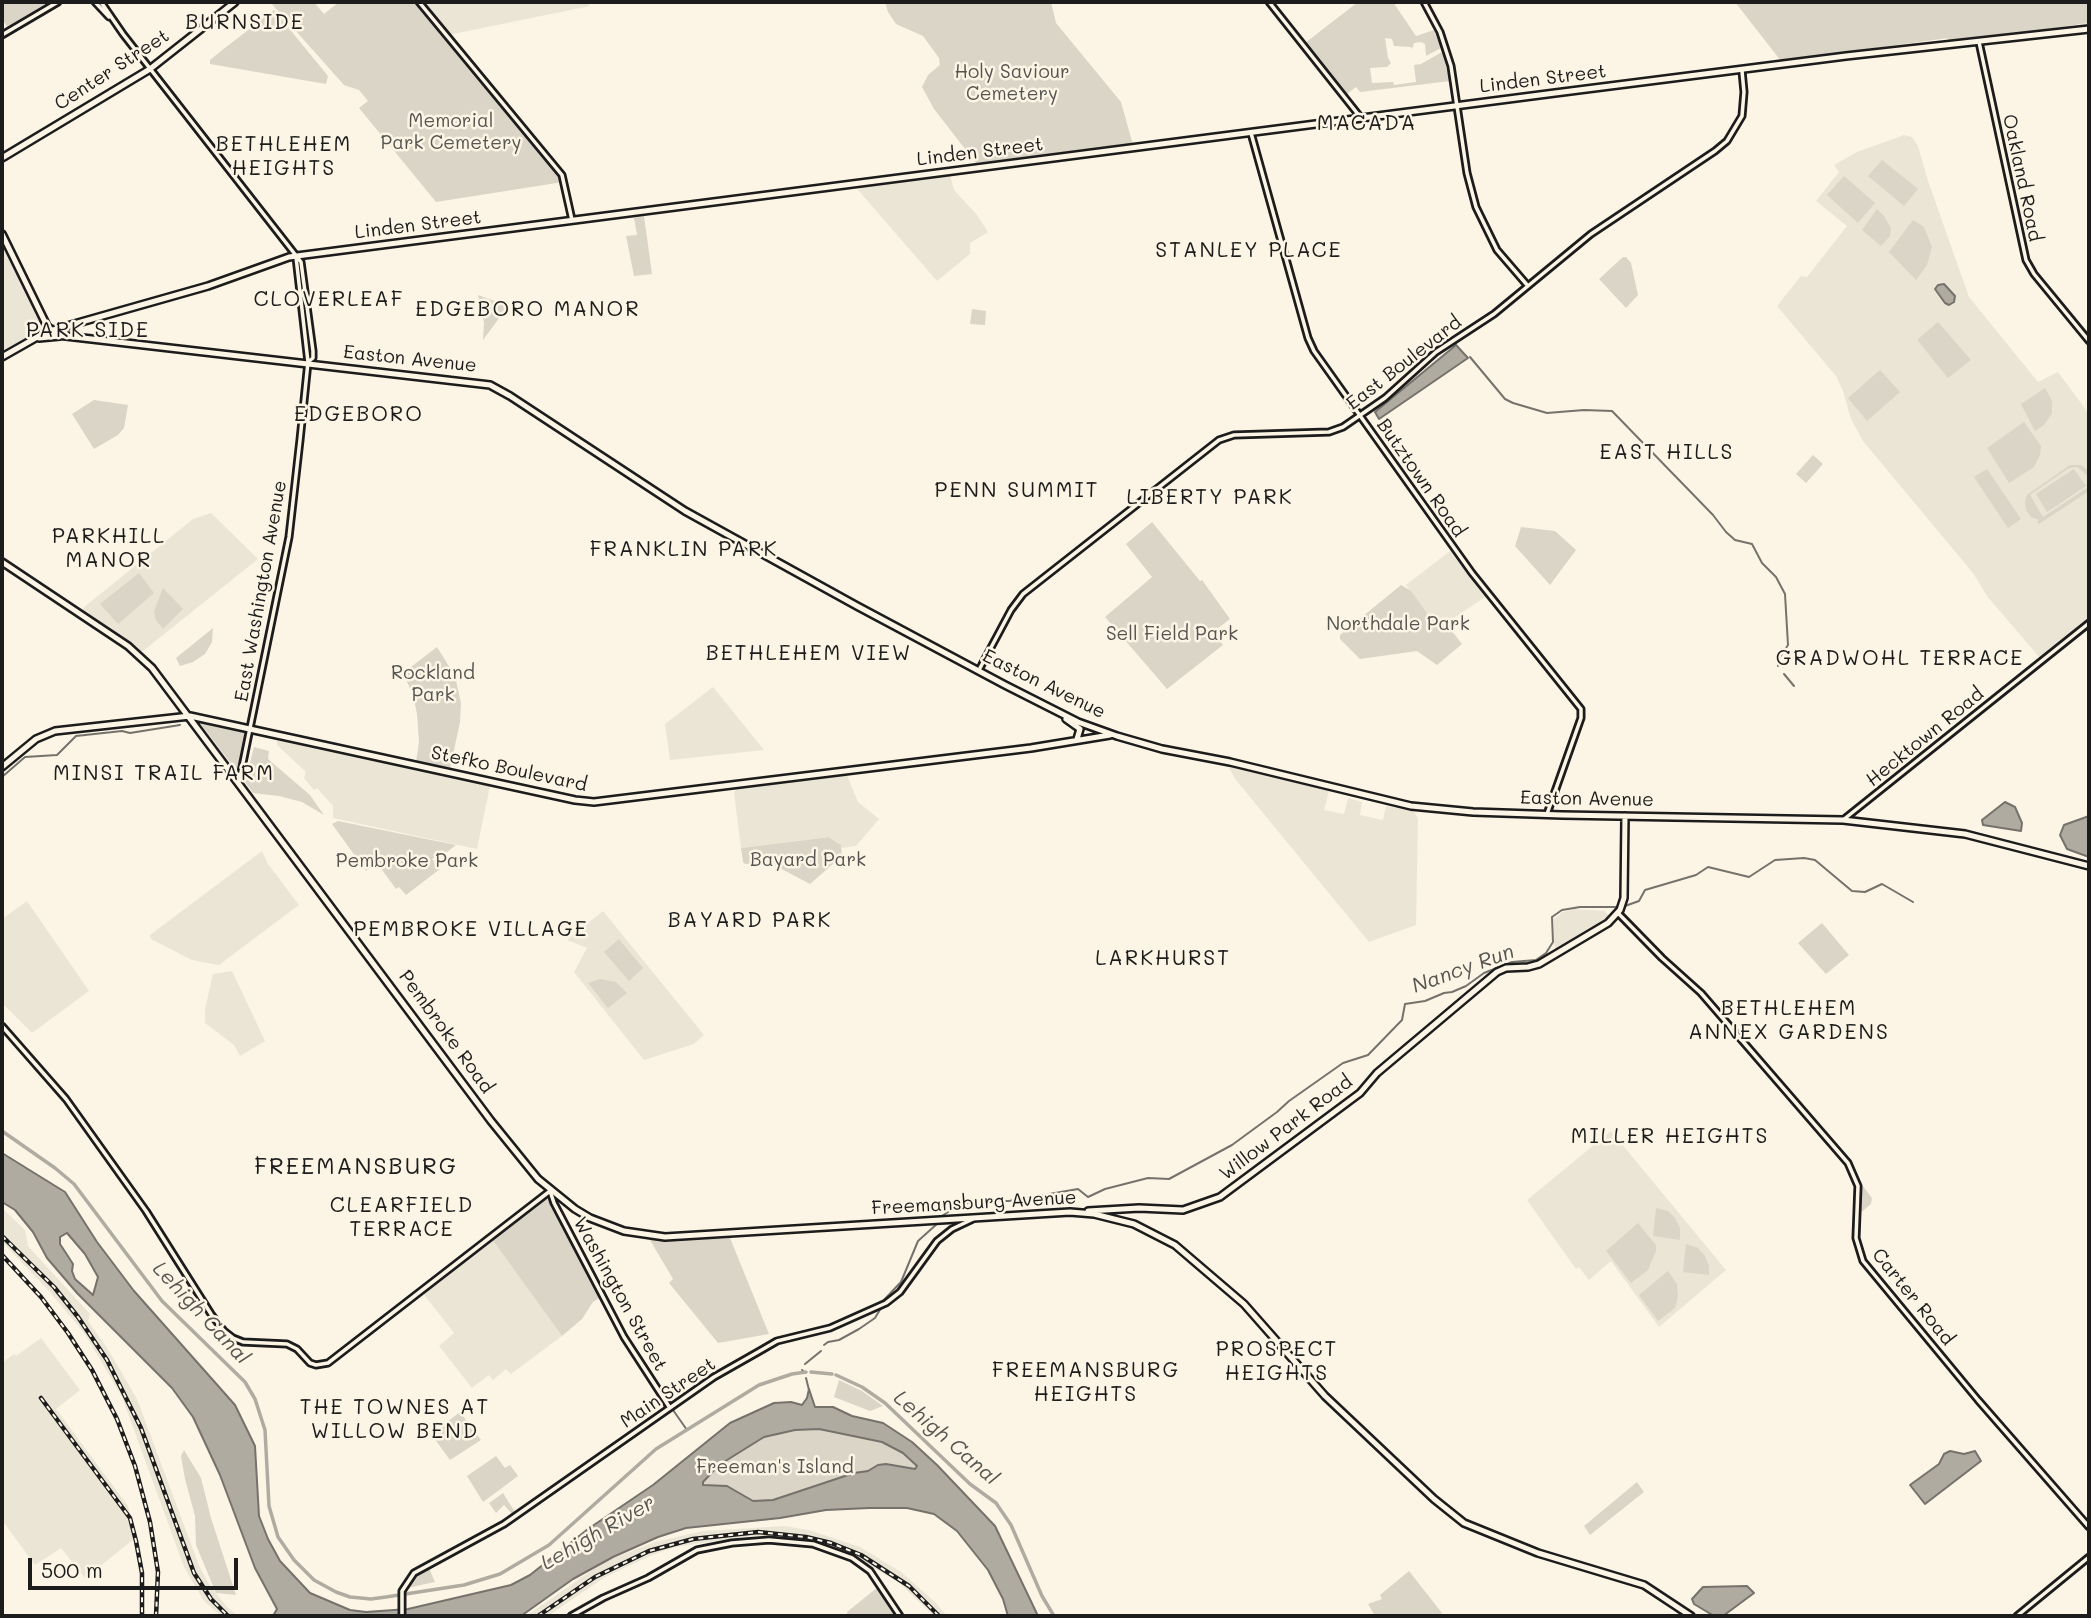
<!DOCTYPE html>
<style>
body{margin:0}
#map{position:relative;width:2091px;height:1618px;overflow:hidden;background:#fcf5e5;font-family:Mali,sans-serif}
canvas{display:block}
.frame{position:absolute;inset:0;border:4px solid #1c1c1c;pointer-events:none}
.scale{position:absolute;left:28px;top:1558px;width:210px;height:32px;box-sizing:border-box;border:4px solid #1c1c1c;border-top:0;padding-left:9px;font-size:21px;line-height:24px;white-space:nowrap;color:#1c1c1c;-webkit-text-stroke:5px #fcf5e5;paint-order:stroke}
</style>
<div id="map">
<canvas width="2091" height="1618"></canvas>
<div class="frame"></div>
<div class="scale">500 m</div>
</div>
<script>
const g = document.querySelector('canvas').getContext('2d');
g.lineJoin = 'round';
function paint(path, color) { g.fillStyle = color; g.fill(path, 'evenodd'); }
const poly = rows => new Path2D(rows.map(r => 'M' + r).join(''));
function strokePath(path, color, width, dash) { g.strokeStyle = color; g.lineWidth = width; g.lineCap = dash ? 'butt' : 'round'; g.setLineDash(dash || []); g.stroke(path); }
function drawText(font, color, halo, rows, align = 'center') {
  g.font = font + ' Mali,sans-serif'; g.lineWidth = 5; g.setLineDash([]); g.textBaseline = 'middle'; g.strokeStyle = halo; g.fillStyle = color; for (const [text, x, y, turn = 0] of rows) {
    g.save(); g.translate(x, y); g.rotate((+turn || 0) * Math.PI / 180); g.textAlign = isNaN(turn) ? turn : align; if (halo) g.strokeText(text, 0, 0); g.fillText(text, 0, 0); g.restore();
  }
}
paint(poly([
 [420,2,586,2,590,6,448,35],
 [1904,135,1912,137,1918,146,1928,181,1969,297,2038,382,2058,372,2089,414,2089,619,2044,659,2040,658,1987,596,1973,573,1863,441,1851,419,1843,391,1836,376,1777,306,1801,276,1807,277,1847,226,1816,201,1839,172,1834,165,1857,152],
 [950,175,954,190,977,215,988,232,970,243,970,254,937,281,858,190,862,187],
 [2,240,47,326,2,353],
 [211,513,258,559,143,651,138,651,83,614,83,608,193,519],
 [1450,551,1485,597,1457,616,1437,626,1406,585],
 [713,687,764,750,670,760,665,724],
 [277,740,490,786,477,849,333,818,333,806,317,788,314,790,304,778,306,772,277,745],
 [1227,765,1329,791,1324,810,1344,814,1348,798,1362,802,1360,815,1383,820,1386,806,1414,811,1418,819,1416,925,1369,942,1236,780],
 [847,775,858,802,879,819,856,846,842,848,839,843,829,837,741,848,734,793,736,789],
 [262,851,268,864,299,905,219,965,192,960,151,939,150,935],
 [27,901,89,991,32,1033,2,1003,2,919],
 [1575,909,1605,911,1611,919,1557,951,1554,944,1554,919,1563,912],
 [603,911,704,1035,694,1044,644,1060,574,972,587,948,567,940],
 [232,971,265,1041,240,1056,234,1045,205,1023,205,1009,213,974],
 [1611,1131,1726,1270,1659,1327,1611,1261,1589,1280,1579,1267,1576,1269,1527,1200],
 [2,1208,25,1230,28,1246,90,1314,88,1321,109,1351,137,1399,200,1568,211,1587,227,1607,238,1616,221,1616,204,1601,184,1567,122,1397,85,1334,49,1291,2,1242],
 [491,1238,562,1336,511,1374,506,1369,493,1380,489,1375,472,1388,439,1346,454,1333,422,1292],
 [41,1338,80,1390,56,1409,128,1506,130,1515,127,1518,134,1539,85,1578,61,1548,35,1565,2,1520,2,1363,14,1354,16,1356],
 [784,1526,809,1530,860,1547,901,1572,935,1602,947,1616,934,1616,897,1581,844,1552,813,1542,782,1537,750,1536,675,1547,650,1556,605,1577,548,1616,526,1616,604,1562,655,1542,703,1531]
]), '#ebe5d6');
paint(poly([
 [2,2,49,2,7,27,2,18],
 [270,2,314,2,324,14,339,2,414,2,563,182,436,202,359,108,368,101,359,90,344,85],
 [885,2,1051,2,1056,23,1121,102,1133,145,976,163,934,109,922,87,928,75,940,65,939,58,923,36,896,24,888,12],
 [1358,2,1393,2,1416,36,1434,30,1441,48,1426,56,1425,44,1421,42,1414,43,1412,49,1411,47,1394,46,1392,39,1385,38,1388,58,1391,63,1387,67,1370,68,1372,83,1393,82,1394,85,1416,82,1414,65,1421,64,1442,52,1450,81,1360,92,1356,87,1347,94,1305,43],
 [1735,2,2089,2,2089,23,1978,39,1949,42,1948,38,1781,61],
 [274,10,328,76,326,84,210,64,210,60,221,51],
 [1882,160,1918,189,1904,206,1868,176],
 [1844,176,1875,203,1858,223,1827,195],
 [1877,209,1884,216,1891,228,1890,236,1881,246,1862,230],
 [644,216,652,274,634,276,626,236,637,235,634,218],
 [1913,220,1924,227,1932,247,1927,265,1916,280,1889,252],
 [1623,257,1626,257,1631,263,1638,295,1626,308,1599,279],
 [478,295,508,306,483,340,484,323],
 [972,309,986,311,985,325,970,324],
 [1938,322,1971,360,1948,378,1918,341,1918,339],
 [1880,370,1900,392,1867,421,1848,398],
 [2045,388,2052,401,2052,413,2044,425,2035,431,2021,404],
 [94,400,128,405,124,428,118,435,94,449,72,414],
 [2024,422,2041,446,2040,455,2034,467,2009,483,1987,448],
 [1813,455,1823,464,1806,483,1796,474],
 [2070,465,2081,465,2089,471,2089,491,2039,524,2037,522,2039,520,2031,517,2026,510,2025,502,2027,495],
 [2077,467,2087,475,2087,488,2043,517,2030,495,2069,468],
 [1987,469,2021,519,2008,528,1974,477],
 [2074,469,2086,486,2047,512,2036,494],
 [1152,522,1200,581,1202,580,1230,619,1213,632,1223,645,1167,689,1105,617,1152,577,1126,544],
 [1521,527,1555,531,1576,550,1550,585,1515,546],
 [139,573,154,593,118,624,100,604],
 [1401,585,1411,591,1430,617,1436,613,1442,621,1437,626,1444,621,1462,644,1437,665,1417,651,1360,659,1340,639,1340,635],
 [163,588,183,609,163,629,156,620,154,611],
 [213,628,212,642,205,654,193,662,180,666,176,658],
 [437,647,455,676,461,703,460,722,450,769,416,762,419,742,417,714,413,695,403,673],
 [200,723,245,732,238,773],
 [254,747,269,751,268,759,310,795,324,815,302,802,279,796,253,793,245,782],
 [338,821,456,845,438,859,436,857,432,859,440,869,406,895,399,887,396,889,377,863,366,871,332,824],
 [829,837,841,845,842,856,810,884,774,865,759,863,745,864,743,862,741,848],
 [1822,923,1849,955,1826,974,1798,943],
 [619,939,643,968,629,981,604,952],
 [600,979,616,982,627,993,608,1008,588,983],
 [1859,1181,1872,1198,1871,1204,1859,1214],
 [545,1196,557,1213,601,1297,593,1302,582,1319,562,1336,491,1238],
 [1656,1208,1668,1211,1675,1218,1680,1228,1680,1240,1653,1236],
 [1638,1223,1656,1245,1656,1251,1648,1270,1631,1283,1606,1251],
 [730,1238,769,1334,718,1343,669,1283,673,1279,650,1240],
 [1686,1244,1698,1248,1705,1256,1709,1266,1709,1275,1683,1272],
 [1668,1271,1677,1284,1678,1296,1675,1308,1658,1321,1639,1295],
 [839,1380,862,1391,883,1406,870,1411,834,1397],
 [460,1412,481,1440,450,1460,431,1434],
 [819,1429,882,1442,903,1453,917,1466,916,1469,878,1465,868,1471,854,1473,773,1500,753,1501,727,1486,703,1485,703,1482,719,1465,764,1437,795,1430],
 [184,1450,201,1478,211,1518,236,1595,216,1593,196,1545,195,1516,185,1479,181,1456],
 [496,1456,505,1468,510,1465,518,1476,483,1502,467,1476],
 [1637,1482,1644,1492,1590,1535,1584,1526],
 [503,1493,515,1512,512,1514,504,1505,496,1513,489,1503],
 [429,1568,435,1582,407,1588,415,1576],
 [1409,1571,1442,1613,1437,1616,1375,1616,1368,1604,1382,1599,1380,1595],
 [878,1587,897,1616,848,1616,847,1612]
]), '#dbd5c8');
const water = poly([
 [1944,284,1955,296,1954,302,1949,305,1945,303,1935,289,1938,285,1944,284],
 [1456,345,1468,358,1379,419,1375,412,1456,345],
 [2005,802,2015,807,2022,823,2021,831,1983,825,1982,820,2005,802],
 [2089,816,2089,857,2067,849,2060,835,2064,825,2089,816],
 [2,1153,65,1192,97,1242,134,1291,235,1405,255,1446,259,1516,268,1539,280,1561,310,1593,350,1610,366,1612,408,1609,511,1585,530,1575,588,1529,653,1485,730,1423,774,1403,791,1402,802,1405,807,1398,809,1389,815,1407,833,1407,852,1416,883,1423,912,1442,937,1465,995,1526,1038,1616,1008,1616,1003,1599,988,1570,957,1531,934,1514,907,1508,869,1508,826,1510,780,1518,686,1528,658,1537,613,1557,573,1579,521,1616,273,1616,277,1609,255,1568,220,1475,193,1417,172,1388,77,1293,47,1258,33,1232,15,1210,2,1202,2,1153],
 [67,1233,85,1254,98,1277,93,1295,75,1279,72,1271,73,1264,60,1244,60,1237,67,1233],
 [819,1429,882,1442,903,1453,917,1466,915,1469,886,1464,878,1465,868,1471,854,1473,773,1500,753,1501,727,1486,703,1485,703,1482,719,1465,764,1437,795,1430,819,1429],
 [1950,1451,1964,1454,1975,1451,1981,1461,1925,1504,1910,1485,1939,1464,1944,1454,1950,1451],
 [1747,1586,1754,1593,1723,1616,1714,1616,1694,1604,1692,1599,1703,1587,1747,1586]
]);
paint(water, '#b0aba1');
strokePath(water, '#75726c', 2);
strokePath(poly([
 [1470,357,1505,399,1513,403,1547,413,1584,410,1612,411,1713,515,1726,532,1735,540,1752,544,1762,563,1776,577,1785,594,1788,645,1778,660,1778,666],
 [1784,674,1794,686],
 [2,777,25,757,57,755,76,736,122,731,130,733,180,725],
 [1625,906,1639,901,1645,890,1696,875,1708,867,1749,877,1775,860,1804,858,1815,860,1852,891,1865,892,1882,884,1913,902],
 [942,1216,957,1206,976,1201,1009,1201,1078,1189,1088,1197,1105,1189,1148,1178,1169,1179,1232,1145,1277,1112,1289,1101,1343,1063,1368,1055,1402,1020,1405,1004,1425,1001,1444,993,1452,992,1466,986,1484,973,1512,962,1536,960,1546,953,1553,942,1552,917,1562,910,1580,907,1619,907],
 [881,1303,901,1282,918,1241,938,1223],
 [824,1345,828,1342,839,1340,859,1329,875,1318,881,1308],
 [805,1364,821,1351],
 [802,1370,805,1373],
 [806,1378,809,1390],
 [673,1410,687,1430]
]), '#75726c', 2);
strokePath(poly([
 [2,1131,55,1168,74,1184,162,1301,245,1382,255,1399,265,1430,269,1506,278,1537,294,1560,314,1580,336,1592,350,1597,371,1599,386,1597,464,1585,500,1574,549,1545,656,1449,759,1385,792,1374,806,1372],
 [811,1372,832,1374],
 [836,1375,862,1387,885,1403,970,1484,996,1503,1011,1525,1042,1596,1054,1616]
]), '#b0aba1', 3.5);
const minor = poly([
 [95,2,109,17],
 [101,2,123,34,301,262,313,351,313,358,308,362],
 [419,2,562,175,572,220],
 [1269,2,1361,118],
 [1424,2,1440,32,1451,66,1467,173,1476,207,1497,250,1528,286],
 [2,35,58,2],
 [1979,42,2026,260,2034,274,2089,341],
 [1251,133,1308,338,1314,351,1472,573,1581,709,1581,718,1547,814],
 [979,670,1011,610,1023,594,1219,440,1234,435,1329,432,1343,427,1385,398,1436,352,1494,314,1591,234,1715,151,1727,141,1742,116,1744,92,1742,71],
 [239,782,289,537,300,440,308,362,296,257],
 [1843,820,2089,623],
 [1618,913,1662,958,1701,993,1848,1163,1858,1186,1856,1238,1863,1261,1978,1400,2089,1527],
 [2,1026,66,1099,146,1211,211,1314,224,1331,233,1338,243,1342,287,1344,297,1349,310,1363,316,1365,328,1363,550,1191,554,1203,624,1337,670,1408],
 [402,1616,402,1591,414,1573,504,1524,714,1377,758,1352,777,1341,830,1328,886,1303,900,1292,937,1241,952,1229,973,1219],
 [571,1616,603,1598,648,1578,697,1550,732,1543,769,1540,813,1544,852,1558,870,1571,900,1616],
 [2017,1616,2089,1557]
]);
const major = poly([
 [2,158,150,69,235,2],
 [2,234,47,326,57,335,490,385,510,396,685,511,857,606,1005,685,1078,722,1117,736,1162,749,1230,762,1411,806,1473,812,1562,815,1843,820,1965,834,2089,866],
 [39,338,60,336],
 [2,357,46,332,208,286,289,257,1555,93,1846,56,2089,29],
 [2,562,128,646,152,668,491,1121,538,1179,575,1209,590,1218,624,1231,665,1237,1070,1212,1094,1214,1134,1224,1175,1245,1244,1304,1325,1396,1434,1499,1464,1523,1538,1553,1644,1585,1691,1616],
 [1066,719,1080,729,1077,739],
 [2,767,36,739,55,731,190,716,575,800,594,802,1031,748,1110,735],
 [1088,1211,1139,1208,1183,1210,1220,1197,1360,1093,1377,1073,1497,972,1506,968,1528,967,1539,964,1608,923,1620,910,1624,898,1625,816]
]);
strokePath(minor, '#1c1c1c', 9);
strokePath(major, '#1c1c1c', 10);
strokePath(minor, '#fcf5e5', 3.5);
strokePath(major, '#fcf5e5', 5);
const rail = poly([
 [2,1236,54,1287,78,1317,107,1360,141,1428,194,1573,211,1599,228,1616],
 [2,1255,41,1297,68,1333,92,1370,117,1419,135,1466,150,1522,158,1572,156,1616],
 [41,1398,130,1518,136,1541,142,1573,142,1616],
 [538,1616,595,1577,649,1551,693,1539,758,1532,806,1537,831,1543,861,1555,909,1586,939,1616]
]);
strokePath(rail, '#1c1c1c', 4.5);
strokePath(rail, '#fcf5e5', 2, [5]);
drawText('19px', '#1c1c1c', '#fcf5e5', [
 ["Center Street",112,70,-33],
 ["Linden Street",1543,79,-7],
 ["Linden Street",980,152,-7],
 ["Oakland Road",2022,178,78],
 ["Linden Street",418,225,-7],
 ["Easton Avenue",410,359,6],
 ["East Boulevard",1404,363,-38],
 ["Butztown Road",1421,478,55],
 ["East Washington Avenue",261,591,-80],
 ["Easton Avenue",1044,684,26],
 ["Hecktown Road",1925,737,-39],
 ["Stefko Boulevard",509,769,12],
 ["Easton Avenue",1587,799,1],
 ["Pembroke Road",446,1032,54],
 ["Willow Park Road",1286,1128,-37],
 ["Freemansburg Avenue",974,1203,-3],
 ["Washington Street",620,1294,61],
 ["Carter Road",1913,1297,51],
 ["Main Street",668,1393,-34]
]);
drawText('19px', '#555450', '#fcf5e5', [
 ["Holy Saviour",1012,72],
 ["Cemetery",1012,94],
 ["Memorial",451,121],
 ["Park Cemetery",451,143],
 ["Northdale Park",1398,624],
 ["Sell Field Park",1172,634],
 ["Rockland",433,673],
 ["Park",433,695],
 ["Bayard Park",808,860],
 ["Pembroke Park",407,861],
 ["Freeman's Island",775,1467]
]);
g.letterSpacing = '2px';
drawText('21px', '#1c1c1c', '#fcf5e5', [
 ["BURNSIDE",245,23],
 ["MACADA",1367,124],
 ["BETHLEHEM",284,145],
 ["HEIGHTS",284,169],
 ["STANLEY PLACE",1249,251],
 ["CLOVERLEAF",329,300],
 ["EDGEBORO MANOR",528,310],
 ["PARK SIDE",88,331],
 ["EDGEBORO",359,415],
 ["EAST HILLS",1667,453],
 ["PENN SUMMIT",1017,491],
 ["LIBERTY PARK",1210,498],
 ["PARKHILL",109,537],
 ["MANOR",109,561],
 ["FRANKLIN PARK",684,550],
 ["BETHLEHEM VIEW",809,654],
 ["GRADWOHL TERRACE",1900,659],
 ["MINSI TRAIL FARM",164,774],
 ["BAYARD PARK",750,921],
 ["PEMBROKE VILLAGE",471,930],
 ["LARKHURST",1163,959],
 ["BETHLEHEM",1789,1009],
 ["ANNEX GARDENS",1789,1033],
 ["MILLER HEIGHTS",1670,1137],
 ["CLEARFIELD",402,1206],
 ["TERRACE",402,1230],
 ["PROSPECT",1277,1350],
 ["HEIGHTS",1277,1374],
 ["FREEMANSBURG",1086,1371],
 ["HEIGHTS",1086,1395],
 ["THE TOWNES AT",395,1408],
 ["WILLOW BEND",395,1432]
]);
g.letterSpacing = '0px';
drawText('italic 21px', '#575551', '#fcf5e5', [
 ["Nancy Run",1463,969,-20],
 ["Lehigh Canal",201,1313,47],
 ["Lehigh Canal",946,1438,41],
 ["Lehigh River",598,1533,-30]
]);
g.letterSpacing = '2px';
drawText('23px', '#1c1c1c', '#fcf5e5', [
 ["FREEMANSBURG",356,1167]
]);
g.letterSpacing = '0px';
</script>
